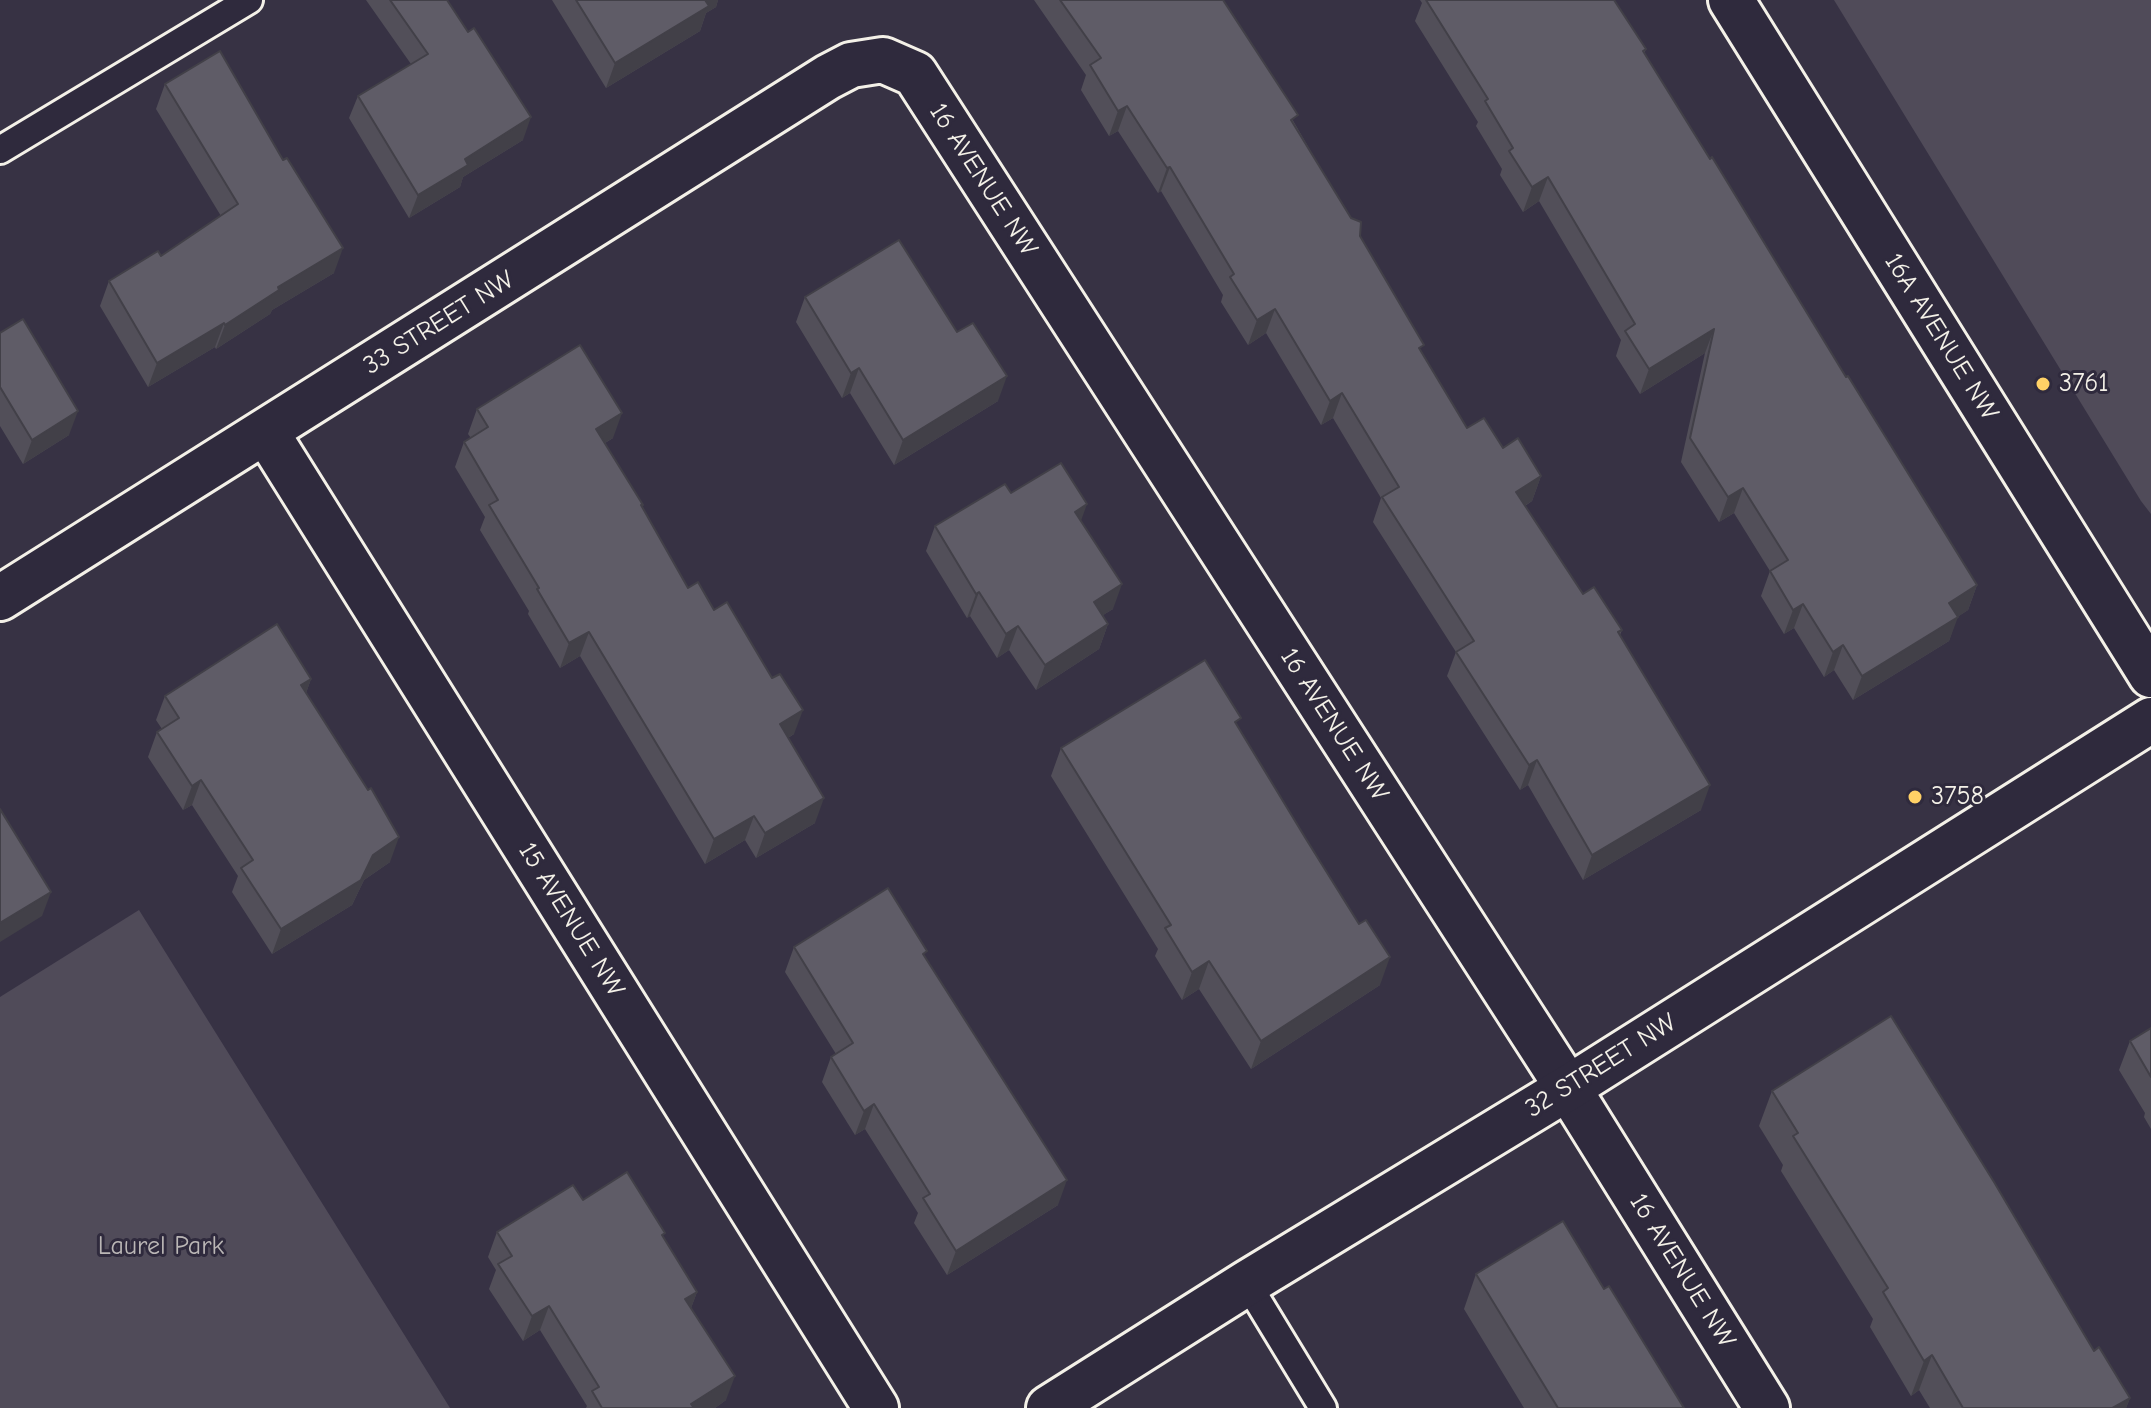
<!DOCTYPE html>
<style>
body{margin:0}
canvas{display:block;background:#373244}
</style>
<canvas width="2151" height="1408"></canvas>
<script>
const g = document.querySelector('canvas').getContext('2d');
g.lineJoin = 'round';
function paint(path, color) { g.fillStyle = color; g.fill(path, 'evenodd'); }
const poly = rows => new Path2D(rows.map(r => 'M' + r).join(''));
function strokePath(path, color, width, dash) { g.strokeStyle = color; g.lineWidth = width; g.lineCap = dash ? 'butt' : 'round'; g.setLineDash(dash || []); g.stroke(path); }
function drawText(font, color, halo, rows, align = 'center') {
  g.font = font + ' "Comic Neue",sans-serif'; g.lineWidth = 6; g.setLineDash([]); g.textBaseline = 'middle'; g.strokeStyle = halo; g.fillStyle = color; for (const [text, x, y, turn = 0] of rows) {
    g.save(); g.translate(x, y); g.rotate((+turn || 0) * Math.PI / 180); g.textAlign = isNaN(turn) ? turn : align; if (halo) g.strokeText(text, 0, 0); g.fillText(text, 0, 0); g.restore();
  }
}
paint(poly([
 [1834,0,2151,0,2151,514,2141,501],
 [139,910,450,1408,0,1408,0,997]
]), '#504b59');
const lane = poly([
 [0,150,249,0],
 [1247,1283,1323,1408]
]);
const street = poly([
 [266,432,876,1408],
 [0,598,828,77,851,65,883,60,915,74,1568,1088,1767,1408]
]);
const secondary = poly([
 [1731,0,2151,675],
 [1049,1408,1247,1283,1568,1088,2151,720]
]);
strokePath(lane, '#f4f1e8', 32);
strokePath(street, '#f4f1e8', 50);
strokePath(secondary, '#f4f1e8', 50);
strokePath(lane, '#2f2a3d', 26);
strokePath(street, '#2f2a3d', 44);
strokePath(secondary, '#2f2a3d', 44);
paint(poly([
 [366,0,447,0,523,140,463,177,460,187,409,218,349,118,358,96,411,64],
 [552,0,718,0,716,7,706,13,700,31,606,88],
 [1034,0,1223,0,1360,236,1421,353,1467,428,1503,448,1541,476,1532,501,1525,506,1583,594,1622,630,1620,635,1701,810,1583,880,1528,785,1520,790,1447,676,1456,652,1373,522,1381,498,1333,418,1321,425,1266,333,1248,345,1221,302,1223,295,1161,191,1158,193,1118,131,1109,136,1081,90,1086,75],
 [1420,0,1614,0,1646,49,1644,54,1977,585,1968,610,1957,617,1949,641,1853,700,1834,670,1824,677,1794,628,1784,634,1761,596,1770,571,1734,513,1719,522,1681,462,1705,353,1640,394,1616,356,1621,340,1539,201,1523,212,1500,175,1502,169,1476,126,1478,122,1415,21,1422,3],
 [165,84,334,273,272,310,270,314,216,349,215,347,148,387,100,306,109,281,161,256,221,216,156,109],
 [805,297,998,401,894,465,850,393,842,398,796,322],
 [0,333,69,435,23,464,0,426],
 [477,409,613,438,605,443,688,588,714,610,794,734,788,738,815,823,756,858,745,840,705,864,580,656,560,668,528,614,529,611,480,530,485,517,455,467,464,442,471,438,468,434],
 [1011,493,1081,521,1113,609,1103,615,1108,624,1099,649,1036,690,1009,650,997,658,970,616,967,618,926,551,935,526],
 [311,679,306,693,390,862,364,880,352,905,272,954,232,892,238,876,192,805,183,810,148,757,157,732,162,729,156,720,165,696],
 [1238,727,1380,985,1251,1069,1199,989,1182,1000,1155,956,1158,949,1051,776,1061,748],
 [794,947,925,957,1058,1205,947,1275,914,1223,918,1213,865,1129,855,1135,822,1082,831,1057,836,1054,785,972],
 [2151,1028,2151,1129,2144,1117,2145,1113,2119,1070,2130,1041],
 [1772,1091,2094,1351,2130,1398,2126,1408,1930,1408,1919,1390,1911,1396,1870,1327,1873,1319,1781,1171,1783,1165,1759,1126],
 [583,1200,663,1237,697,1292,691,1308,726,1400,715,1408,586,1408,587,1406,540,1330,523,1341,489,1289,496,1270,488,1257,497,1232],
 [1476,1274,1604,1289,1684,1408,1524,1408,1464,1309]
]), '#524f59');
paint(poly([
 [701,0,718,0,716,7,706,13,700,31,606,88,615,63],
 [1127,106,1118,131,1109,136,1118,111],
 [531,117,523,140,463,177,460,187,409,218,418,195,465,159],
 [1170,167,1161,191,1158,193,1167,168],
 [1548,177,1539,201,1523,212,1532,187],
 [343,248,334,273,272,310,270,314,216,349,225,325,278,287],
 [1275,309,1266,333,1248,345,1257,320],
 [224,323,215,347,148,387,157,363],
 [1714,329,1705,353,1640,394,1649,369],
 [859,368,850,393,842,398,851,373],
 [1007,376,998,401,894,465,903,440],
 [1342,393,1333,418,1321,425,1330,401],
 [78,411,69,435,23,464,32,440],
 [622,413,613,438,588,453,596,429],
 [1541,476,1532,501,1507,517,1516,492],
 [1743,488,1734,513,1719,522,1728,497],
 [1087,504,1078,529,1075,512],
 [1122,584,1113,609,1085,626,1094,602],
 [1977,585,1968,610,1953,620,1958,617,1949,641,1853,700,1862,676,1949,603],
 [979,592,970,616,967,618,976,594],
 [1803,604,1794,628,1784,634,1793,610],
 [1108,624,1099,649,1036,690,1045,665],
 [1018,626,1009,650,997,658,1006,634],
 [589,632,580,656,560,668,569,643],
 [1843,645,1834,670,1824,677,1833,652],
 [311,679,302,704,301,685],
 [803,710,794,734,771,748,780,724],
 [1537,760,1528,785,1520,790,1529,765],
 [201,780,192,805,183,810,192,786],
 [1710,785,1701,810,1583,880,1592,855],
 [824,798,815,823,756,858,765,833],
 [754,816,745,840,705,864,714,839],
 [399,837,390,862,364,880,352,905,272,954,281,929,373,855],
 [51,892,42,916,0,942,0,923],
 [1390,957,1380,985,1251,1069,1261,1041],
 [1209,961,1199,989,1182,1000,1192,972],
 [874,1104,865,1129,855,1135,864,1111],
 [1067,1180,1058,1205,947,1275,956,1251],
 [697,1292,688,1316,685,1299],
 [549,1306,540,1330,523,1341,532,1316],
 [1932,1355,1919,1390,1911,1396,1924,1361],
 [735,1376,726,1400,715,1408,690,1408,691,1404],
 [2130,1398,2126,1408,2112,1408]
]), '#424048');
const building = poly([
 [390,0,447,0,468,32,474,28,531,117,465,159,468,165,418,195,358,96,428,54,390,0],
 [576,0,705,0,709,6,615,63,576,0],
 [1060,0,1223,0,1298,115,1291,120,1351,218,1361,222,1360,236,1424,345,1419,348,1467,428,1484,418,1503,448,1518,438,1541,476,1516,492,1583,594,1594,587,1622,630,1618,632,1710,785,1592,855,1537,760,1529,765,1456,652,1474,641,1382,497,1399,487,1342,393,1330,401,1275,309,1257,320,1230,277,1234,274,1170,167,1167,168,1127,106,1118,111,1090,65,1101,58,1060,0],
 [1426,0,1614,0,1646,49,1643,51,1710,159,1712,157,1846,377,1848,376,1977,585,1949,603,1958,617,1862,676,1843,645,1833,652,1803,604,1793,610,1770,571,1788,560,1743,488,1728,497,1690,438,1714,329,1649,369,1625,331,1635,324,1548,177,1532,187,1509,151,1513,148,1485,101,1488,99,1426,0],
 [220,51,283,160,287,158,343,248,278,287,279,290,225,325,224,323,157,363,109,281,158,251,161,256,238,204,165,84,220,51],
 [899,240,957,332,973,323,1007,376,903,440,859,368,851,373,805,297,899,240],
 [23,319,78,411,32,440,0,387,0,333,23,319],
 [580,345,622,413,596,429,643,505,641,505,688,588,698,582,714,610,727,602,772,678,780,674,803,710,780,724,824,798,765,833,754,816,714,839,589,632,569,643,537,589,539,588,489,505,498,500,464,442,488,427,477,409,580,345],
 [1061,463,1087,504,1075,512,1122,584,1094,602,1108,624,1045,665,1018,626,1006,634,979,592,976,594,935,526,1005,484,1011,493,1061,463],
 [277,624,311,679,301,685,368,790,371,788,399,837,373,855,361,880,281,929,241,868,253,860,201,780,192,786,157,732,179,718,165,696,277,624],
 [1205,660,1241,718,1235,722,1306,839,1359,924,1366,920,1390,957,1261,1041,1209,961,1192,972,1165,928,1171,925,1061,748,1205,660],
 [0,809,51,892,0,923,0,809],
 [888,888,927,951,923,954,1067,1180,956,1251,923,1198,930,1194,874,1104,864,1111,831,1057,853,1043,794,947,888,888],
 [1891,1016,1994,1182,2094,1351,2099,1347,2130,1398,2112,1408,1963,1408,1932,1355,1924,1361,1883,1292,1888,1288,1793,1136,1798,1133,1772,1091,1891,1016],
 [2151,1028,2151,1077,2130,1041,2151,1028],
 [627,1172,665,1233,662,1235,697,1292,685,1299,735,1376,691,1404,694,1408,602,1408,592,1391,599,1387,549,1306,532,1316,498,1264,512,1256,497,1232,573,1185,583,1200,627,1172],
 [1563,1221,1604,1289,1609,1286,1684,1408,1558,1408,1476,1274,1563,1221]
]);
paint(building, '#5f5c67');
strokePath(building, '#424048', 2);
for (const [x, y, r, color] of [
 [2043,384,8,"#ffd166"],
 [1915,797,8,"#ffd166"]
]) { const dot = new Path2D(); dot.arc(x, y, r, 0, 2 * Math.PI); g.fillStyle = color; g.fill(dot); strokePath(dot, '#2f2a3d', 3); }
drawText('26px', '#f4f1e8', '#2f2a3d', [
 ["16 AVENUE NW",983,180,57],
 ["33 STREET NW",439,323,-32],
 ["16A AVENUE NW",1941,337,58],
 ["16 AVENUE NW",1334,725,57],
 ["15 AVENUE NW",571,920,58],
 ["32 STREET NW",1601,1066,-32],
 ["16 AVENUE NW",1682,1271,58]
]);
drawText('26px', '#f4f1e8', '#2f2a3d', [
 ["3761",2059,384],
 ["3758",1931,797]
], 'left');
drawText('26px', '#bbb7b6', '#2f2a3d', [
 ["Laurel Park",161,1247]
]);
</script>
